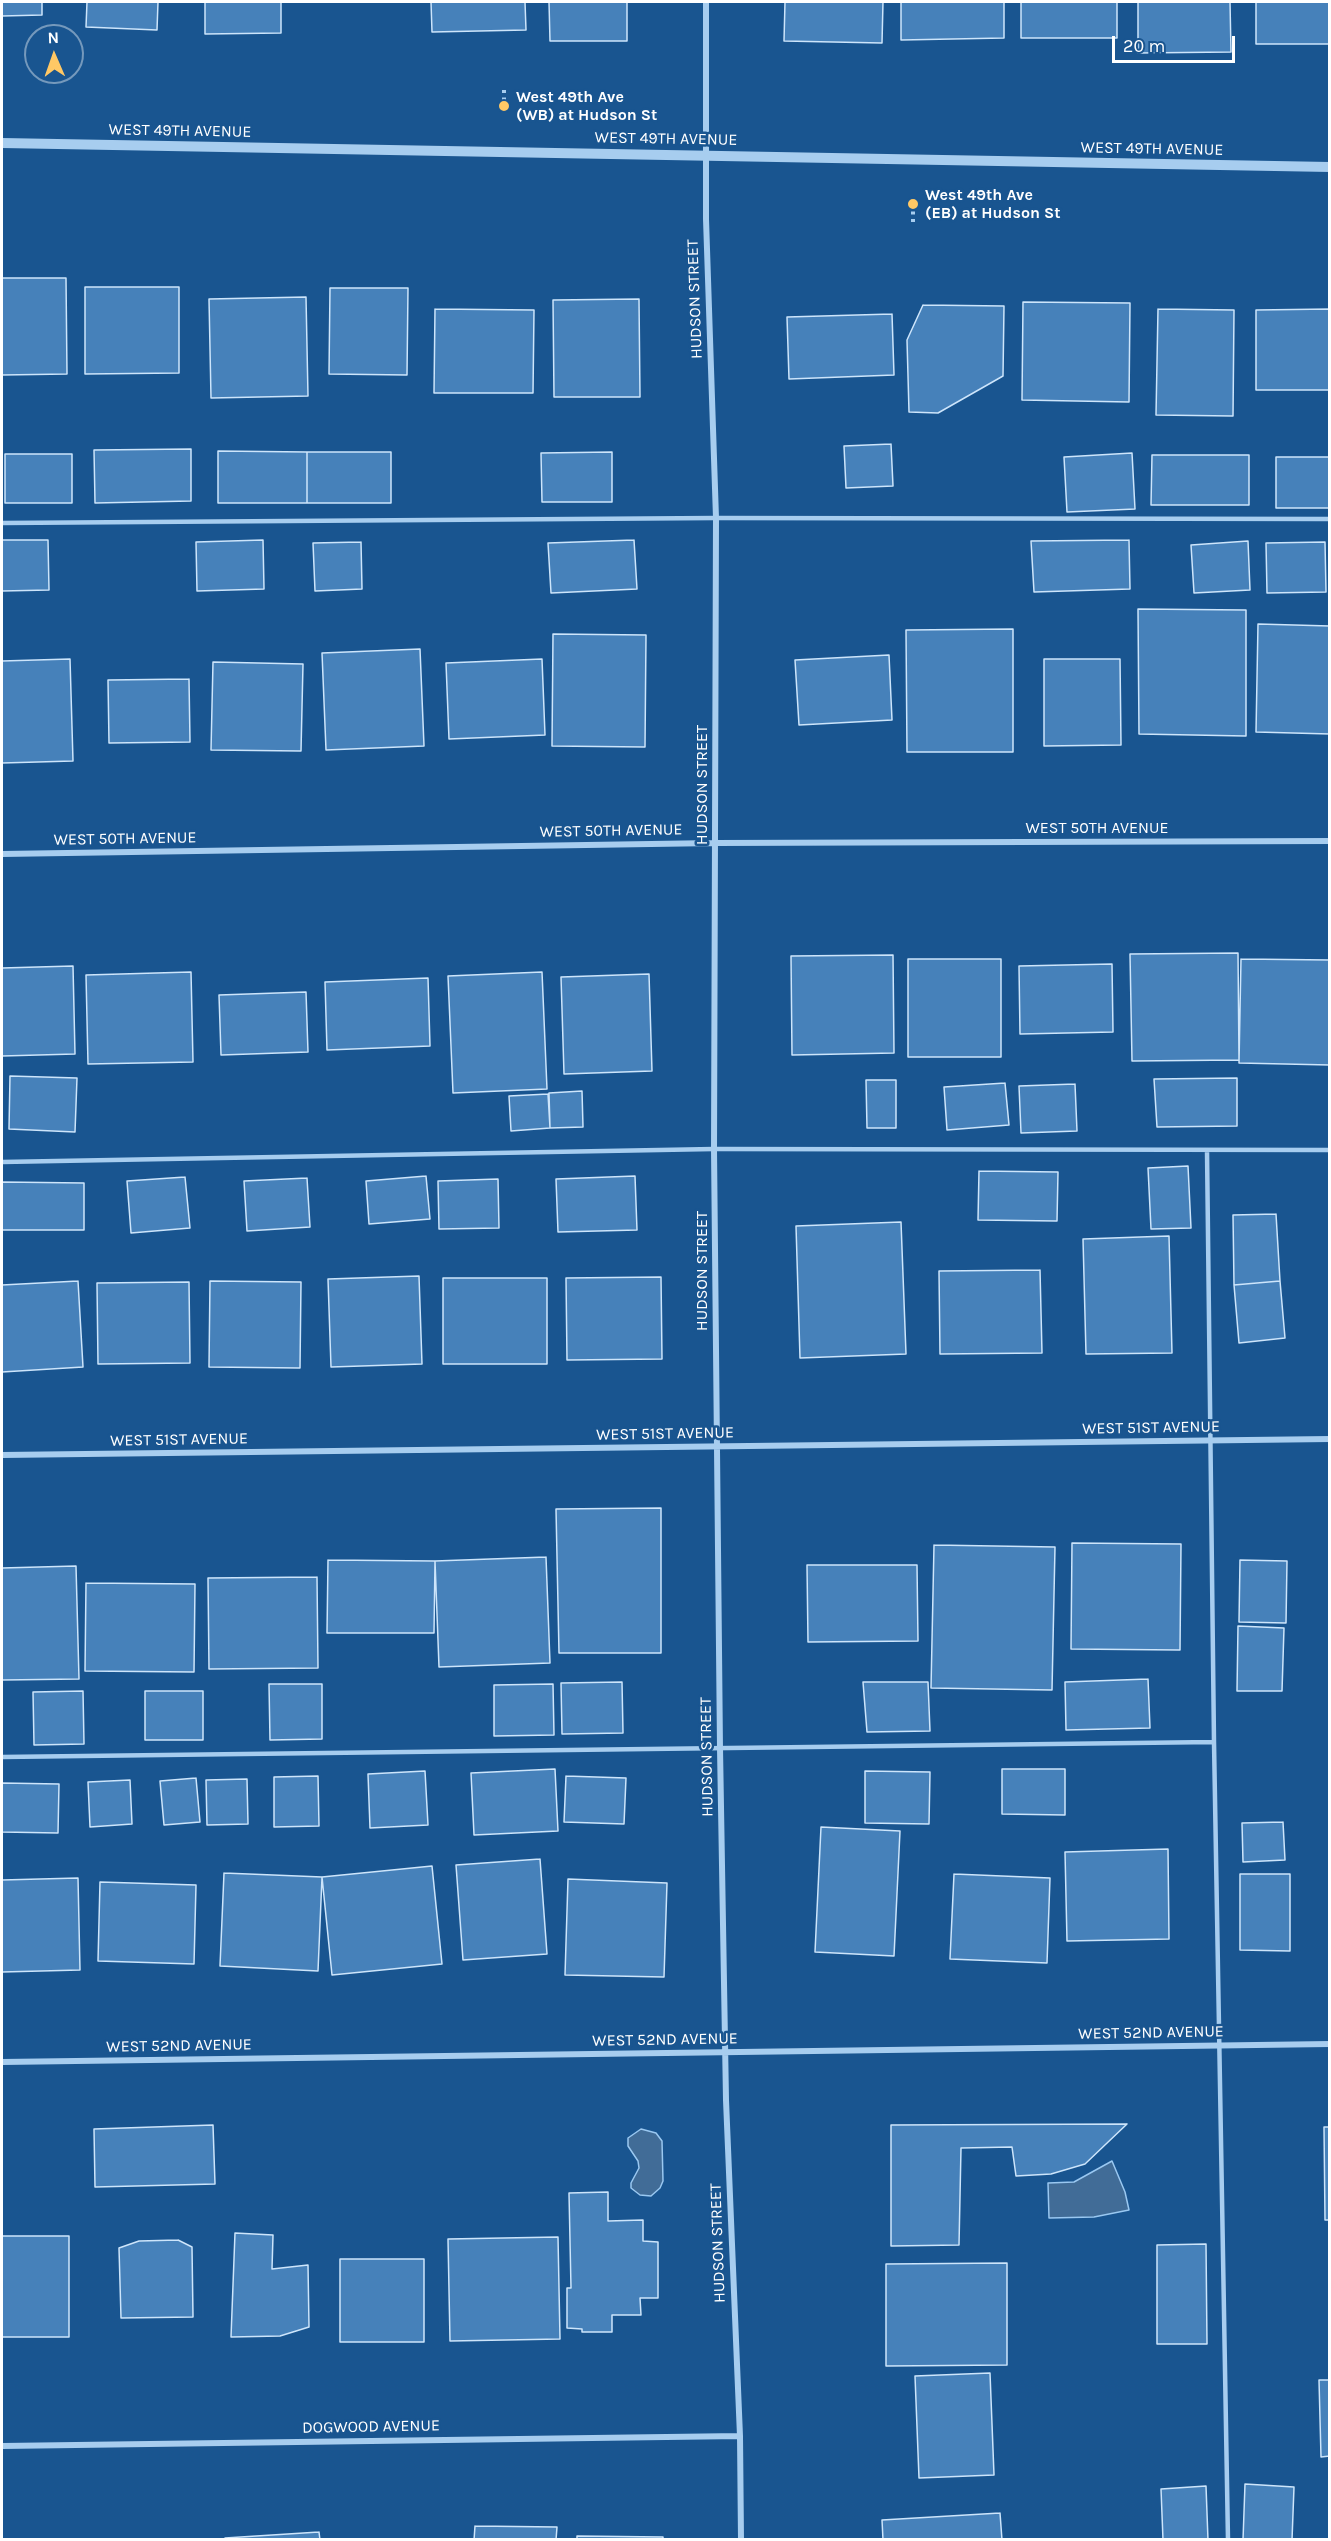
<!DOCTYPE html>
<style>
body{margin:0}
#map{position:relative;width:1331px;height:2541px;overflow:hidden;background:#195590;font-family:Karla,sans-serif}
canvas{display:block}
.frame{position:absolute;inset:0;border:3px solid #fff;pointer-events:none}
.north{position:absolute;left:24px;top:24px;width:60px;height:60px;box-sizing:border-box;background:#195590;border:2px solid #7599bc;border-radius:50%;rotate:358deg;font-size:16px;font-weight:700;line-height:24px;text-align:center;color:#fff}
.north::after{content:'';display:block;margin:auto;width:21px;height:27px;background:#ffc865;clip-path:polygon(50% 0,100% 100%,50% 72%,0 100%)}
.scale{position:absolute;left:1112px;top:36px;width:123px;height:27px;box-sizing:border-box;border:3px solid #fff;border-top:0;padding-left:8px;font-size:18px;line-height:21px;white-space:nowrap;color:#fff;-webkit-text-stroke:4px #195590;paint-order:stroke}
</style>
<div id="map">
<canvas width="1331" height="2541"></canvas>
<div class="frame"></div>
<div class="north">N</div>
<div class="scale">20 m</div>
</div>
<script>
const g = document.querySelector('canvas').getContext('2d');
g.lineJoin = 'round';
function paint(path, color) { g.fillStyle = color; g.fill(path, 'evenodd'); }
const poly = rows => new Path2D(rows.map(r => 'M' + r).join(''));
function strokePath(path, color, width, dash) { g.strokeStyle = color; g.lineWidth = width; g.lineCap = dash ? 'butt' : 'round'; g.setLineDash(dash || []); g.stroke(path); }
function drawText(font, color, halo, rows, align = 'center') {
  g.font = font + ' Karla,sans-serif'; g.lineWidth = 5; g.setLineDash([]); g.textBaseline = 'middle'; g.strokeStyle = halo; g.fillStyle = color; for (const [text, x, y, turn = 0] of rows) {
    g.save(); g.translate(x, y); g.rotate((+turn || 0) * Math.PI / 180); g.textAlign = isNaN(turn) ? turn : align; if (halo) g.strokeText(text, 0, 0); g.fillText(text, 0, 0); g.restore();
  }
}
const water = poly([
 [641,2129,656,2133,662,2141,663,2181,660,2188,651,2196,640,2195,631,2188,631,2183,639,2168,638,2161,628,2146,628,2138,641,2129],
 [1112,2161,1125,2192,1129,2210,1094,2217,1049,2218,1048,2183,1074,2182,1112,2161]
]);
paint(water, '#416c97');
strokePath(water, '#9ac8f1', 1.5);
const building = poly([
 [2,2,42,2,42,15,2,16,2,2],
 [87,2,158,2,157,30,86,27,87,2],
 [205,2,281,2,281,33,205,34,205,2],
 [431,2,525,2,526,30,432,32,431,2],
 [549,2,627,2,627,41,550,41,549,2],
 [785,2,883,2,882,43,784,41,785,2],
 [901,2,1004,2,1004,38,901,40,901,2],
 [1021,2,1117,2,1117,38,1021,38,1021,2],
 [1138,2,1230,2,1231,52,1138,53,1138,2],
 [1256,2,1330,2,1330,44,1256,44,1256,2],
 [2,278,66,278,67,374,2,375,2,278],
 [85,287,179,287,179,373,85,374,85,287],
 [330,288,408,288,407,375,329,374,330,288],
 [306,297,308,396,211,398,209,299,306,297],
 [639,299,640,397,554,397,553,300,639,299],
 [1023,302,1130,303,1129,402,1022,400,1023,302],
 [923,305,1004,306,1003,376,938,413,909,412,907,340,923,305],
 [435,309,534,310,533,393,434,393,435,309],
 [1158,309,1234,310,1233,416,1156,415,1158,309],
 [1330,309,1330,390,1256,390,1256,310,1330,309],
 [892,314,894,375,789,379,787,317,892,314],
 [891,444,893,486,846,488,844,446,891,444],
 [191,449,191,501,95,503,94,450,191,449],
 [218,451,307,452,307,503,218,503,218,451],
 [307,452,391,452,391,503,307,503,307,452],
 [612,452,612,502,542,502,541,453,612,452],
 [1132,453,1135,509,1067,512,1064,457,1132,453],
 [5,454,72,454,72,503,5,503,5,454],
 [1152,455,1249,455,1249,505,1151,505,1152,455],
 [1276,457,1330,457,1330,508,1276,508,1276,457],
 [2,540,48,540,49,590,2,591,2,540],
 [263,540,264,589,197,591,196,542,263,540],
 [634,540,637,589,551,593,548,543,634,540],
 [1129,540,1130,589,1034,592,1031,541,1129,540],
 [1248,541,1250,590,1194,593,1191,545,1248,541],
 [361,542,362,589,315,591,313,543,361,542],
 [1325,542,1326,592,1267,593,1266,543,1325,542],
 [1138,609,1246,610,1246,736,1139,734,1138,609],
 [1258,624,1330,626,1330,734,1256,732,1258,624],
 [1013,629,1013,752,907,752,906,630,1013,629],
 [553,634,646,635,645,747,552,746,553,634],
 [420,649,424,746,326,750,322,653,420,649],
 [889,655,892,720,799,725,795,660,889,655],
 [70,659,73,761,2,763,2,661,70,659],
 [542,659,545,735,449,739,446,663,542,659],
 [1044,659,1120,659,1121,745,1044,746,1044,659],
 [213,662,303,664,301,751,211,750,213,662],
 [189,679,190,742,109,743,108,680,189,679],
 [1238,953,1239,1060,1132,1061,1130,954,1238,953],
 [893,955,894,1053,792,1055,791,956,893,955],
 [908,959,1001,959,1001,1057,908,1057,908,959],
 [1241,959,1330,960,1330,1065,1239,1063,1241,959],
 [1112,964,1113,1032,1020,1034,1019,966,1112,964],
 [73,966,75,1054,2,1056,2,968,73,966],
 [191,972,193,1062,88,1064,86,975,191,972],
 [542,972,547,1089,453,1093,448,976,542,972],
 [649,974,652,1071,564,1074,561,977,649,974],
 [428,978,430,1046,327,1050,325,982,428,978],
 [306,992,308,1052,221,1055,219,995,306,992],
 [10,1076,77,1078,75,1132,9,1129,10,1076],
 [1237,1078,1237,1126,1157,1127,1154,1079,1237,1078],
 [866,1080,896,1080,896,1128,867,1128,866,1080],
 [1005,1083,1009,1125,947,1130,944,1087,1005,1083],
 [1075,1084,1077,1131,1021,1133,1019,1086,1075,1084],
 [582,1091,583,1127,550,1128,549,1093,582,1091],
 [548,1094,550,1128,511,1131,509,1096,548,1094],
 [1188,1166,1191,1228,1151,1229,1148,1168,1188,1166],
 [979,1171,1058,1172,1057,1221,978,1220,979,1171],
 [426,1176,430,1219,369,1224,366,1181,426,1176],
 [635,1176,637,1230,558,1232,556,1179,635,1176],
 [185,1177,190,1228,131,1233,127,1181,185,1177],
 [307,1178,310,1227,247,1231,244,1181,307,1178],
 [498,1179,499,1228,439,1229,438,1181,498,1179],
 [2,1182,84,1183,84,1230,2,1230,2,1182],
 [1276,1214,1280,1281,1234,1285,1233,1215,1276,1214],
 [901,1222,906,1354,800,1358,796,1226,901,1222],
 [1169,1236,1172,1353,1086,1354,1083,1239,1169,1236],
 [1040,1270,1042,1353,940,1354,939,1271,1040,1270],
 [419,1276,422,1364,331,1367,328,1279,419,1276],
 [661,1277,662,1359,567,1360,566,1278,661,1277],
 [443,1278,547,1278,547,1364,443,1364,443,1278],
 [78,1281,83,1367,2,1372,2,1285,78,1281],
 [210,1281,301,1282,300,1368,209,1367,210,1281],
 [1280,1281,1285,1338,1239,1343,1234,1285,1280,1281],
 [189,1282,190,1363,98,1364,97,1283,189,1282],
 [661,1508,661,1653,559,1653,556,1509,661,1508],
 [1072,1543,1181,1544,1180,1650,1071,1649,1072,1543],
 [934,1545,1055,1547,1052,1690,931,1688,934,1545],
 [546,1557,550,1663,439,1667,435,1561,546,1557],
 [328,1560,435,1561,434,1633,327,1633,328,1560],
 [1240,1560,1287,1561,1286,1623,1239,1622,1240,1560],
 [807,1565,917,1565,918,1641,808,1642,807,1565],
 [76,1566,79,1679,2,1680,2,1568,76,1566],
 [317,1577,318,1668,209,1669,208,1578,317,1577],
 [86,1583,195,1584,194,1672,85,1671,86,1583],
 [1238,1626,1284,1628,1282,1691,1237,1691,1238,1626],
 [1148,1679,1150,1728,1066,1730,1065,1682,1148,1679],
 [622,1682,623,1733,562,1734,561,1683,622,1682],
 [863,1682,928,1682,930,1731,867,1732,863,1682],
 [269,1684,322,1684,322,1739,270,1740,269,1684],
 [553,1684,554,1735,494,1736,494,1685,553,1684],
 [83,1691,84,1744,34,1745,33,1692,83,1691],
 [145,1691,203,1691,203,1740,145,1740,145,1691],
 [555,1769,558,1831,474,1835,471,1773,555,1769],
 [1002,1769,1065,1769,1065,1815,1002,1814,1002,1769],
 [425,1771,428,1825,370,1828,368,1774,425,1771],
 [865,1771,930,1772,929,1824,865,1823,865,1771],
 [318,1776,319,1826,274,1827,274,1777,318,1776],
 [566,1776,626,1778,624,1824,564,1822,566,1776],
 [196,1778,200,1822,164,1825,160,1781,196,1778],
 [247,1779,248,1824,207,1825,206,1780,247,1779],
 [130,1780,132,1824,90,1827,88,1782,130,1780],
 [2,1783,59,1784,58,1833,2,1832,2,1783],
 [1283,1822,1285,1860,1243,1862,1242,1823,1283,1822],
 [821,1827,900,1831,894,1956,815,1952,821,1827],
 [1168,1849,1169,1939,1067,1941,1065,1852,1168,1849],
 [540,1859,547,1954,463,1960,456,1865,540,1859],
 [432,1866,442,1964,332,1975,322,1877,432,1866],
 [224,1873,322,1877,318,1971,220,1966,224,1873],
 [954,1874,1050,1878,1047,1963,950,1959,954,1874],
 [1240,1874,1290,1874,1290,1951,1240,1950,1240,1874],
 [78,1878,80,1970,2,1972,2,1880,78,1878],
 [568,1879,667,1883,664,1977,565,1975,568,1879],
 [100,1882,196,1885,194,1964,98,1961,100,1882],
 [1127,2124,1085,2164,1051,2174,1016,2176,1012,2147,961,2148,959,2245,891,2246,891,2125,1127,2124],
 [213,2125,215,2184,95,2187,94,2129,213,2125],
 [1324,2127,1330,2127,1330,2220,1325,2220,1324,2127],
 [608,2192,608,2221,643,2220,643,2241,658,2242,658,2298,640,2298,641,2315,612,2315,612,2332,582,2332,582,2329,567,2328,567,2288,571,2288,569,2193,608,2192],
 [235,2233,273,2235,272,2269,308,2265,309,2327,280,2336,231,2337,235,2233],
 [2,2236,69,2236,69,2337,2,2337,2,2236],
 [558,2237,560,2339,450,2341,448,2239,558,2237],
 [178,2240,192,2247,193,2317,121,2318,119,2248,139,2241,178,2240],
 [1206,2244,1207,2344,1157,2344,1157,2245,1206,2244],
 [340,2259,424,2259,424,2342,340,2342,340,2259],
 [1007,2263,1007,2365,886,2366,886,2264,1007,2263],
 [990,2373,994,2475,919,2478,915,2376,990,2373],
 [1319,2380,1330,2380,1330,2456,1321,2457,1319,2380],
 [1245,2484,1294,2487,1292,2540,1243,2540,1245,2484],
 [1206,2486,1208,2540,1163,2540,1161,2489,1206,2486],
 [1000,2513,1002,2540,883,2540,882,2520,1000,2513],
 [475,2526,557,2527,556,2540,474,2540,475,2526],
 [319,2532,320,2540,225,2540,225,2538,319,2532],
 [577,2536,663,2537,663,2540,577,2540,577,2536]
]);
paint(building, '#4681ba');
strokePath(building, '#cde5fb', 1.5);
strokePath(poly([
 [504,90,504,106],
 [913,204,913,222]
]), '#a7cdef', 4, [3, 4.5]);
strokePath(poly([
 [2,523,716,518,1330,519],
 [1207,1150,1214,1742,1228,2540],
 [2,1162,714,1149,1330,1150],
 [2,1757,1214,1742]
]), '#a7cdef', 4.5);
strokePath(poly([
 [706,2,706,219,716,518,714,1149,720,1748,726,2100,740,2436,741,2540],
 [2,854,716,843,1330,841],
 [2,1455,1330,1439],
 [2,2062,1330,2044],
 [2,2446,740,2436]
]), '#a7cdef', 6);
strokePath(poly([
 [2,143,1330,167]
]), '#a7cdef', 10);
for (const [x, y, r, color] of [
 [504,106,6,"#ffc865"],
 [913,204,6,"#ffc865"]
]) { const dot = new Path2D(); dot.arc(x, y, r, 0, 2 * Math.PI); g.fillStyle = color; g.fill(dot); strokePath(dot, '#195590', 2); }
drawText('bold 16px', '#fff', '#195590', [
 ["West 49th Ave",516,97],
 ["(WB) at Hudson St",516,115],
 ["West 49th Ave",925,195],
 ["(EB) at Hudson St",925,213]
], 'left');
drawText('16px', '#fff', '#195590', [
 ["WEST 49TH AVENUE",180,131,1],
 ["WEST 49TH AVENUE",666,139,1],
 ["WEST 49TH AVENUE",1152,149,1],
 ["HUDSON STREET",695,299,-92],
 ["HUDSON STREET",702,785,-90],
 ["WEST 50TH AVENUE",1097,828],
 ["WEST 50TH AVENUE",611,831,-1],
 ["WEST 50TH AVENUE",125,839,-1],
 ["HUDSON STREET",702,1271,-90],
 ["WEST 51ST AVENUE",1151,1428,-1],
 ["WEST 51ST AVENUE",665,1434,-1],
 ["WEST 51ST AVENUE",179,1440,-1],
 ["HUDSON STREET",707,1757,-91],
 ["WEST 52ND AVENUE",1151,2033,-1],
 ["WEST 52ND AVENUE",665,2040,-1],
 ["WEST 52ND AVENUE",179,2046,-1],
 ["HUDSON STREET",718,2243,-92],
 ["DOGWOOD AVENUE",371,2427,-1]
]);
</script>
